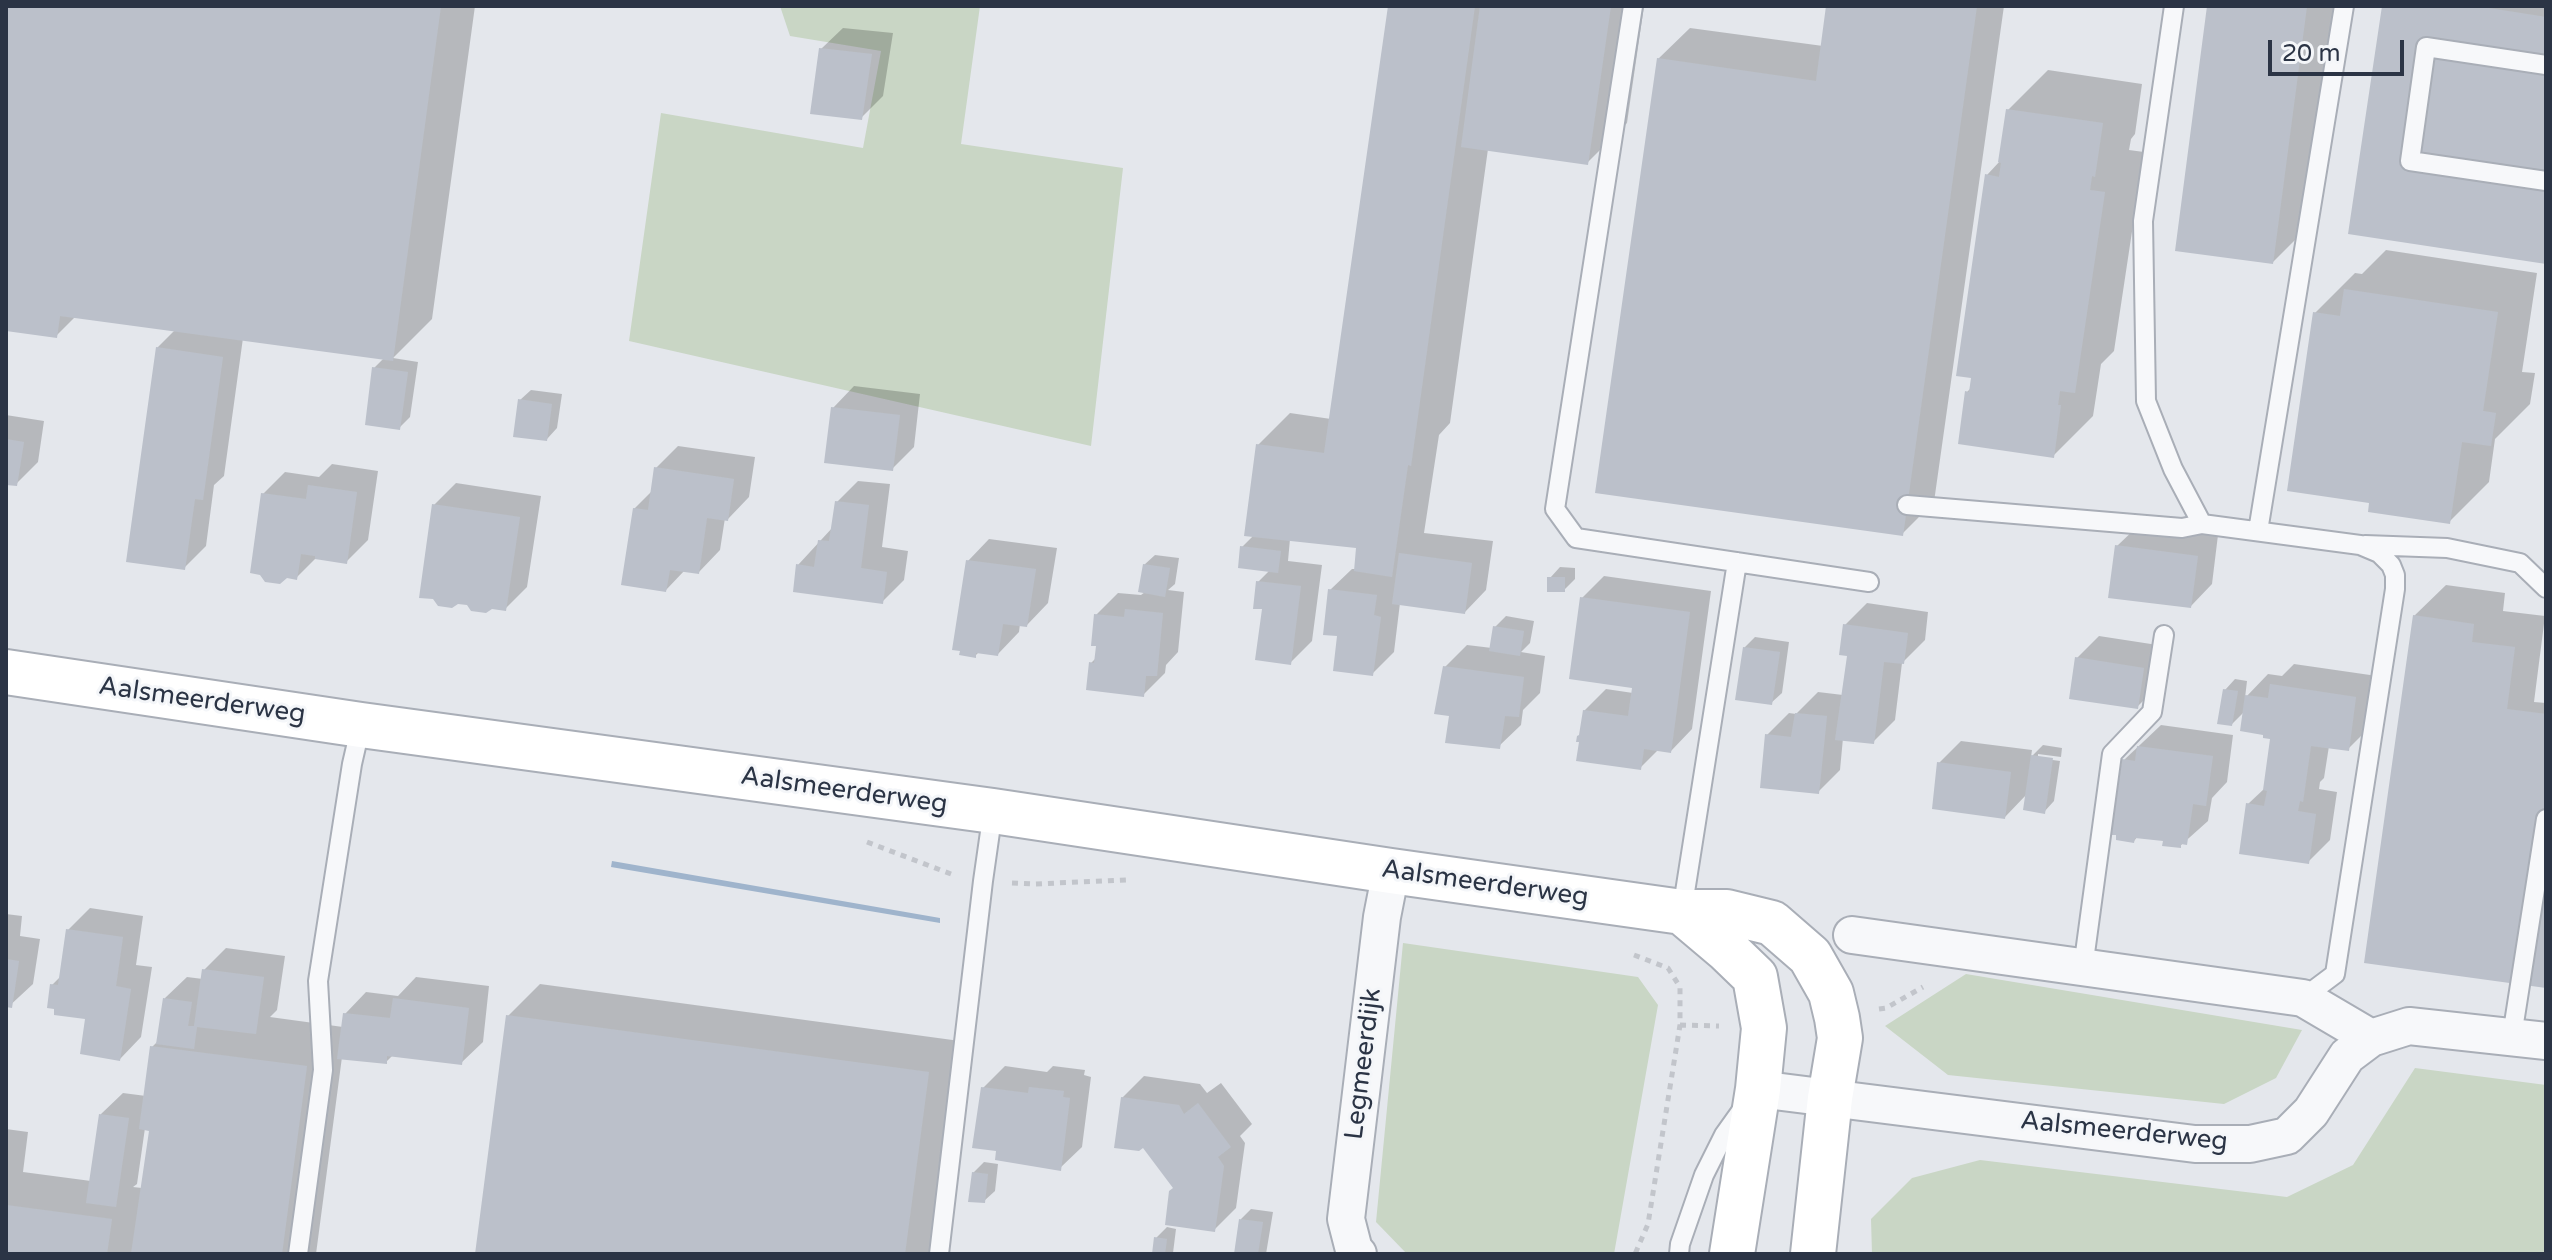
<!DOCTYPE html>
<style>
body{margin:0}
#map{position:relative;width:2552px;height:1260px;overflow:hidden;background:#e4e7ec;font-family:"Varela Round",sans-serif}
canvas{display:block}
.frame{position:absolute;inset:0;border:8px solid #2b3445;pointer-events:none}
.scale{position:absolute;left:2268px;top:40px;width:136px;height:36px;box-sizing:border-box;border:4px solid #2b3445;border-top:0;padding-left:10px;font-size:24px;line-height:28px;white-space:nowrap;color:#2b3445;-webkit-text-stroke:6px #f4f6f9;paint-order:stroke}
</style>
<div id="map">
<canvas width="2552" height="1260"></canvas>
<div class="frame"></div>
<div class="scale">20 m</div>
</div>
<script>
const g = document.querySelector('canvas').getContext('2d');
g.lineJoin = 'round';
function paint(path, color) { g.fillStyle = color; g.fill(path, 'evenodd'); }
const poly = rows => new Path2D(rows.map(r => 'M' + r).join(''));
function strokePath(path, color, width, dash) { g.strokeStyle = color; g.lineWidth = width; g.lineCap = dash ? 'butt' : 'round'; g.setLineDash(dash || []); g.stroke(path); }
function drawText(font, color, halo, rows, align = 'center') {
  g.font = font + ' "Varela Round",sans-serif'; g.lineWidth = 6; g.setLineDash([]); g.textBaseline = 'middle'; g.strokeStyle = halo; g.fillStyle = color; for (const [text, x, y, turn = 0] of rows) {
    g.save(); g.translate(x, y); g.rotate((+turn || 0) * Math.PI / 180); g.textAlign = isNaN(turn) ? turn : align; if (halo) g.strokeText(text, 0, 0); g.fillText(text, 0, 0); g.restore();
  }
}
paint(poly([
 [780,6,980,6,961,144,1123,168,1091,446,629,341,661,113,863,148,881,51,790,36],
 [1403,943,1638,977,1658,1005,1614,1254,1407,1254,1376,1222],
 [1966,974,2302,1030,2276,1078,2224,1104,1948,1075,1885,1026],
 [2415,1068,2546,1085,2546,1254,1872,1254,1871,1219,1912,1178,1980,1160,2287,1197,2353,1165]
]), '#c9d6c5');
paint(poly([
 [612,861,940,918,940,923,611,867]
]), '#9fb4cc');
paint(poly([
 [6,6,475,6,432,319,393,358,418,362,410,417,399,428,374,368,384,358,243,338,224,476,214,485,206,546,184,568,157,348,176,329,76,316,56,336,6,329],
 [1390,6,1644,6,1627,123,1587,163,1488,149,1450,423,1439,435,1424,533,1493,541,1486,590,1465,612,1400,603,1394,652,1372,674,1339,635,1330,590,1352,569,1356,569,1358,546,1290,539,1288,561,1322,565,1312,641,1290,663,1264,607,1258,582,1270,570,1242,547,1254,535,1258,445,1290,413,1331,419],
 [1828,6,2004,6,1934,502,1902,534,1658,59,1690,28,1823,46],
 [2209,6,2341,6,2313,222,2273,262],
 [2384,6,2546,6,2546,262],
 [843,28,893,33,883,96,861,118,821,49],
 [2048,70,2142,84,2135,134,2131,139,2129,150,2144,152,2114,351,2101,364,2093,416,2053,456,1967,392,1971,388,1987,175,2000,161,2008,110],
 [2386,250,2537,273,2522,372,2535,373,2530,404,2495,439,2489,482,2449,522,2315,313,2355,273,2362,274],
 [854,386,920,394,914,447,892,469,833,408],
 [531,390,562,394,557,428,547,439,520,400],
 [6,415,44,421,38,462,16,484,6,483],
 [678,446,755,457,749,497,728,519,725,518,720,550,699,572,685,570,666,590,634,509,653,490,656,468],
 [332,464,378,471,368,540,346,562,317,557,296,578,263,494,285,472,319,477],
 [858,481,890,484,882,547,908,551,904,580,882,602,798,565,833,527,837,502],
 [456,483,541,496,527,587,506,608,434,505],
 [2139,525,2218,535,2212,584,2191,606,2117,546],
 [989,539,1057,548,1048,603,1027,625,1020,624,1019,632,998,654,979,652,975,656,968,561],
 [1155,555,1179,558,1175,584,1168,590,1184,592,1178,652,1166,665,1165,673,1143,695,1091,663,1097,657,1096,615,1118,593,1141,595,1145,592,1144,565],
 [1560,567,1575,568,1575,579,1564,590,1550,578],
 [1604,576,1711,591,1692,729,1671,751,1659,749,1640,768,1584,711,1606,689,1633,693,1634,687,1582,598],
 [2446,585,2505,593,2503,611,2545,616,2534,702,2546,703,2546,986,2414,616],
 [1867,603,1928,612,1925,640,1902,663,1895,720,1873,742,1843,738,1840,770,1818,792,1767,735,1789,713,1796,714,1818,692,1843,695,1849,655,1845,625],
 [1506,616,1534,621,1530,643,1521,652,1545,656,1540,693,1523,710,1521,725,1499,746,1452,714,1445,667,1467,645,1492,648,1495,627],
 [2099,636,2164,646,2159,685,2137,707,2077,658],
 [1755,637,1789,642,1782,693,1771,703,1744,648],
 [2294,664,2377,676,2370,727,2348,749,2329,746,2324,778,2320,782,2319,789,2337,792,2330,840,2308,862,2248,804,2265,788,2272,738,2245,711,2232,724,2225,690,2235,679,2247,681,2245,698,2268,674,2282,676],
 [2161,725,2233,735,2227,782,2212,798,2208,821,2180,846,2166,840,2138,836,2134,841,2124,760],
 [1961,741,2032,750,2031,757,2043,745,2062,748,2061,757,2038,754,2038,758,2060,761,2054,801,2044,812,2027,794,2005,817,1939,763],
 [90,908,143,916,136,965,152,967,141,1037,120,1059,88,1017,52,985,62,975,68,930],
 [6,914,22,916,20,936,40,939,33,984,6,1009],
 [226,948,285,956,277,1010,270,1017,343,1027,345,1014,366,992,398,996,416,977,489,986,483,1042,461,1063,393,1055,386,1062,342,1057,316,1254,6,1254,6,1129,28,1132,23,1172,91,1181,101,1114,123,1093,146,1096,152,1047,159,1040,165,998,187,977,203,979,204,970],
 [145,1128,151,1129,142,1188,133,1187,137,1184],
 [540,984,960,1041,931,1254,477,1254,508,1016],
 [1005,1066,1047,1072,1053,1066,1085,1070,1084,1075,1091,1077,1082,1147,1060,1168,999,1149,983,1088],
 [1144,1076,1200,1084,1207,1093,1221,1083,1252,1124,1240,1136,1245,1143,1236,1208,1214,1230,1175,1188,1122,1098],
 [984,1162,998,1164,995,1191,984,1201,973,1173],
 [1251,1209,1273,1212,1266,1254,1236,1254,1241,1219],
 [1167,1227,1176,1229,1173,1253,1154,1254,1156,1238]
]), '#0003');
paint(poly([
 [6,6,441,6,393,361,60,316,57,338,6,331],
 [1388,6,1475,6,1411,466,1408,465,1392,577,1354,571,1356,548,1244,536,1256,444,1324,453],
 [1480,6,1611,6,1588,165,1461,147],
 [1826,6,1977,6,1903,536,1595,493,1657,58,1816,81],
 [2207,6,2307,6,2273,264,2175,251],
 [2382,6,2476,6,2546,17,2546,264,2348,234],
 [819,48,872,54,862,120,810,114],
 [2006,109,2103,123,2095,177,2092,176,2090,190,2105,192,2075,393,2060,391,2058,405,2061,405,2054,458,1958,444,1965,391,1969,392,1971,378,1956,376,1985,174,1999,177,2001,163,1998,162],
 [2344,289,2498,312,2483,411,2496,413,2491,446,2462,442,2450,524,2368,512,2369,503,2287,491,2313,312,2340,316],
 [156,347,223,357,203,500,195,499,185,570,126,562],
 [372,367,408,372,400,430,365,425],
 [518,399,552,404,547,441,513,437],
 [831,407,900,415,893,471,824,463],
 [6,439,24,442,17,486,6,485],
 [654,467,734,479,728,521,707,518,699,574,670,570,666,592,621,585,633,508,648,510],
 [308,485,357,492,347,564,315,559,315,556,301,554,297,580,287,578,280,584,265,582,260,575,250,573,261,493,306,499],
 [835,501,869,505,861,568,887,572,883,604,793,592,796,564,814,567,818,540,829,541],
 [432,504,520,517,506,611,492,609,486,613,471,611,467,605,458,604,452,608,438,606,433,599,419,598],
 [2115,545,2198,556,2191,608,2108,598],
 [1240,546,1281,551,1278,573,1238,568],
 [1399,553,1472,563,1465,614,1392,604],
 [966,560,1036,569,1027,627,1003,624,998,656,976,653,976,658,959,655,960,651,952,650],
 [1143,564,1170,568,1165,597,1138,592],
 [1547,577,1565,577,1565,592,1547,592],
 [1256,581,1301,586,1291,665,1255,660,1262,609,1253,609],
 [1328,589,1377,595,1374,615,1381,617,1373,676,1333,671,1337,636,1323,635],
 [1580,597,1690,612,1671,753,1644,749,1641,770,1576,761,1579,742,1576,742,1577,736,1579,735,1583,710,1628,716,1632,688,1569,679],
 [1125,609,1163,613,1157,676,1146,676,1144,697,1086,690,1089,662,1094,663,1096,646,1091,646,1094,614,1124,617],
 [2413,615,2474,624,2472,642,2515,647,2507,709,2546,714,2546,988,2364,963],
 [1843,624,1908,633,1904,664,1884,662,1874,744,1835,740,1847,656,1839,655],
 [1493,626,1524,631,1520,656,1489,651],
 [1743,647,1780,652,1772,705,1735,700],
 [2075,657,2144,668,2138,709,2069,699],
 [1443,666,1524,677,1519,717,1505,716,1500,749,1445,743,1449,716,1434,714],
 [2270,684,2356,697,2349,751,2311,746,2303,802,2300,801,2298,811,2316,814,2309,864,2239,854,2246,803,2264,806,2267,791,2263,790,2270,739,2263,738,2263,735,2240,731,2245,695,2268,698],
 [2223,689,2238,691,2232,726,2217,724],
 [1795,713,1827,716,1819,794,1760,788,1765,734,1791,737],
 [2137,746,2213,756,2206,806,2193,804,2187,845,2181,844,2181,848,2162,846,2163,841,2135,838,2134,843,2116,840,2116,835,2111,835,2122,759,2135,761],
 [2031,755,2053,758,2045,814,2023,810],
 [1937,762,2011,772,2005,819,1932,809],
 [66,929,123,937,116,986,131,989,120,1061,80,1054,85,1019,54,1015,54,1009,47,1008,50,984,58,985],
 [6,959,19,961,12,1008,6,1007],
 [202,969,264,977,256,1034,197,1027,194,1049,156,1044,163,998,192,1002,188,1026,194,1026],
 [393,998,469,1008,462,1065,387,1056,387,1064,337,1059,343,1013,390,1018],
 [506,1015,929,1072,905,1254,475,1254],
 [150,1046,307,1066,282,1254,131,1254,149,1131,139,1129],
 [981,1087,1028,1093,1029,1087,1064,1091,1063,1097,1070,1098,1061,1171,995,1160,996,1151,972,1148],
 [1121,1097,1179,1105,1184,1114,1198,1103,1231,1147,1218,1157,1224,1166,1215,1232,1165,1225,1169,1191,1173,1188,1143,1148,1139,1151,1114,1148],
 [99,1114,129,1118,116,1207,86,1203],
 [972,1172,988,1174,985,1203,968,1202],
 [6,1205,112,1219,107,1254,6,1254],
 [1239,1219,1263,1222,1258,1254,1234,1254],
 [1154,1237,1167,1239,1165,1254,1152,1254]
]), '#bbc0ca');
const lane = poly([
 [1633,6,1555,509,1576,538,1869,582],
 [2174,6,2143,221,2146,401,2173,469,2202,524],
 [2546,65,2426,47,2410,161,2546,181],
 [1907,505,2182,528,2202,524,2360,545,2379,553,2391,565,2395,575,2395,589,2335,974,2303,998],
 [2258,531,2344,6],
 [2365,545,2447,548,2520,563,2546,588],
 [1682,911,1737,562],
 [2083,968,2112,754,2152,712,2164,635],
 [2512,1036,2546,819],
 [298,1254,323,1070,318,981,352,764,361,725],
 [939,1254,983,881,993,811],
 [1679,1254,1680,1244,1704,1175,1724,1135,1744,1107]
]);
const street = poly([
 [1852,935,2303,998,2371,1038],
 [1758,1089,2195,1144,2250,1144,2287,1136,2311,1112,2347,1056,2371,1038,2409,1026,2546,1041],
 [1358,1254,1354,1250,1346,1219,1382,917,1391,871]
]);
const secondary = poly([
 [6,672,361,725,993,811,1391,871,1682,912,1727,912,1772,923,1810,956,1831,993,1837,1018,1840,1038,1830,1098,1813,1254],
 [1682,912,1727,950,1755,977,1764,1028,1758,1089,1732,1254]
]);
strokePath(lane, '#a9aeb7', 22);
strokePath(street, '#a9aeb7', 40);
strokePath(secondary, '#a9aeb7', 48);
strokePath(poly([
 [867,842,951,874],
 [1012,883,1034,884,1126,880],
 [1634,955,1668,968,1680,987,1680,1025,1648,1224,1635,1254],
 [1879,1009,1886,1008,1923,987],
 [1680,1025,1719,1026]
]), '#c2c5cb', 5, [6, 6]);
strokePath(lane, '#f7f8fa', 18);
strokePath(street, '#f7f8fa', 36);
strokePath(secondary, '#fff', 44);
drawText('26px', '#2b3445', '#f4f6f9', [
 ["Aalsmeerderweg",202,701,8],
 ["Aalsmeerderweg",844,791,8],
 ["Aalsmeerderweg",1485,884,8],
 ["Legmeerdijk",1364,1064,-83],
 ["Aalsmeerderweg",2124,1132,6]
]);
</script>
